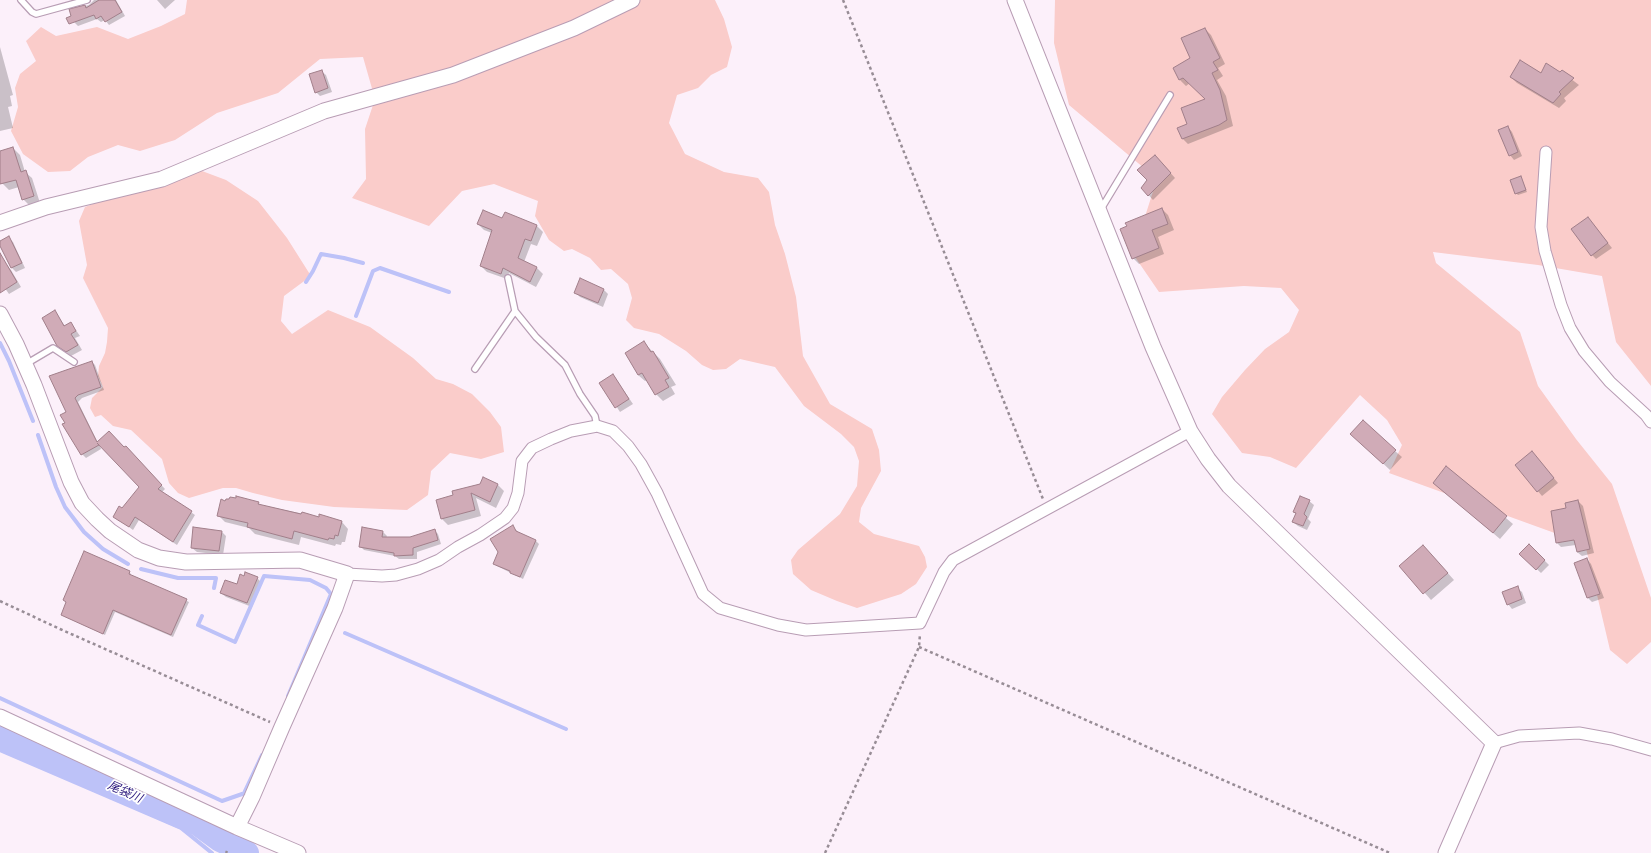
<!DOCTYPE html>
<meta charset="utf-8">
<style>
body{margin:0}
canvas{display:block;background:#fcf0fa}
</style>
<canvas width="1651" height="853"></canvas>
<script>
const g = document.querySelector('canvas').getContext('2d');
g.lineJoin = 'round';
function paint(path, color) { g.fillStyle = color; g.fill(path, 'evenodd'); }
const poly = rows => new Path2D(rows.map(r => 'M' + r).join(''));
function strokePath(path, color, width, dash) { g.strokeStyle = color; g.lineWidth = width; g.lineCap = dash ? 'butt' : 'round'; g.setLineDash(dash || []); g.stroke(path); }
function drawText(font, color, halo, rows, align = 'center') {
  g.font = font + ' Montserrat,"Noto Sans JP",sans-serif'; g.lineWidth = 3.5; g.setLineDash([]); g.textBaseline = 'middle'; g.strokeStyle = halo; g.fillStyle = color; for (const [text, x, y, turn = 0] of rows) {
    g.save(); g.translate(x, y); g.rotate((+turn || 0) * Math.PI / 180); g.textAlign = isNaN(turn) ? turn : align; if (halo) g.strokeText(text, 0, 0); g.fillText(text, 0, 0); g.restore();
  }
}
paint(poly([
 [187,0,715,0,724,19,732,47,727,67,711,75,698,88,677,95,669,123,685,154,724,172,758,178,769,192,775,225,785,254,796,297,803,356,830,404,872,429,879,450,881,471,861,508,859,522,874,534,919,546,925,557,927,567,916,584,901,594,857,608,837,601,811,590,793,574,791,560,798,550,840,514,857,486,859,461,854,447,841,434,804,406,775,367,740,359,726,369,713,370,702,365,686,351,659,334,634,328,626,320,632,298,628,284,611,269,601,270,590,258,572,249,564,251,549,240,535,216,538,201,494,184,462,191,429,226,352,198,366,179,365,129,375,99,363,57,320,59,278,93,217,113,175,140,140,151,118,145,88,157,70,171,48,172,23,154,11,131,18,107,15,88,20,74,36,61,26,41,41,27,56,36,97,27,128,39,161,26,185,14],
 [1055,0,1651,0,1651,386,1616,342,1602,276,1538,265,1433,252,1436,263,1520,332,1538,386,1576,439,1612,484,1651,598,1651,642,1627,664,1610,650,1585,544,1389,473,1402,445,1387,420,1360,395,1296,468,1270,457,1242,453,1212,414,1222,397,1245,370,1265,349,1289,332,1299,310,1281,288,1244,286,1159,292,1133,254,1157,179,1069,105,1054,43],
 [202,171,226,180,258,201,287,238,311,276,284,296,281,321,292,334,328,310,370,327,413,358,436,379,453,384,472,394,490,412,501,427,504,452,481,459,450,453,431,471,428,495,407,510,334,507,282,500,253,493,236,488,223,488,189,498,178,493,169,483,162,459,131,430,113,426,101,415,95,417,90,408,92,398,103,387,98,376,99,366,105,353,107,342,108,328,83,278,87,265,79,221,85,207,121,193]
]), '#faccca');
paint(poly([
 [94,0,116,0,125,16,109,25,105,20,101,22,97,19,78,26,74,22,70,10,89,5],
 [157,0,175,0,165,9],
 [1205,29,1211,35,1225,64,1218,68,1223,76,1217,80,1226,96,1233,126,1188,144,1182,138,1188,124,1207,99,1190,83,1186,86,1180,80,1174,68,1192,59],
 [0,47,13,95,10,96,12,106,8,107,13,128,0,131],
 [321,71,326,75,332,92,320,96,316,92],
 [1562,72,1579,85,1564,98,1566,101,1559,108,1517,83,1511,77],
 [1508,127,1512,132,1522,156,1514,160,1510,155],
 [13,148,20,155,25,172,32,178,40,203,30,206,23,199,19,187,9,190,2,183,0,176,0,152],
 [1159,160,1175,178,1153,200,1142,188],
 [1521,177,1527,192,1518,195,1516,193],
 [1162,209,1168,215,1174,230,1158,237,1164,254,1139,264,1133,258],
 [505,213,537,226,543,232,537,246,531,244,524,262,537,268,543,274,536,287,509,273,507,279,487,272,481,266,492,233,484,230,478,224,503,219],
 [1588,218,1612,248,1596,259,1592,255],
 [8,238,13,242,25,268,16,272,12,268,0,244,0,242],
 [7,265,11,270,21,287,9,294,0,281,0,269],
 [581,280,604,290,608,294,603,307,580,297,575,292],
 [55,312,65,326,71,323,80,336,75,338,82,350,71,356,58,345],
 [644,343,660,359,676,385,671,387,675,394,663,401,656,394,648,380,645,381,638,375],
 [92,362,95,365,104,390,82,398,78,402,98,443,125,449,126,447,165,489,162,492,195,515,177,545,139,520,133,530,114,516,123,509,141,486,99,443,101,449,86,458,82,454,66,423,67,412],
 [613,375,633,404,620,412,601,383],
 [1358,440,1395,451,1402,457,1390,470],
 [1532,452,1558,483,1542,496,1516,465],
 [1447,468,1513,524,1500,539,1434,483],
 [498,485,504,491,496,508,476,498,481,516,448,525,442,519,437,500],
 [1309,501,1314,505,1308,519,1311,522,1307,530,1298,526,1293,522,1296,514,1294,512],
 [1578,501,1583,506,1594,553,1582,556,1577,552,1576,545,1561,547,1557,543,1567,509],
 [226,502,258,503,261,505,342,522,348,529,345,542,342,542,341,545,336,544,335,546,301,537,299,545,255,534,249,528,225,522,218,515],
 [512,526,518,532,536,541,539,544,523,579,497,566,494,563],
 [434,530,438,534,441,544,417,552,417,559,399,559,395,556,364,550,360,546,383,532,387,536,386,538,410,538],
 [221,531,226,536,223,555,197,552,192,548],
 [1529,545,1549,565,1541,573,1521,554],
 [1430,553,1454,580,1431,600,1401,566],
 [1587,559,1591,564,1604,598,1592,602,1588,598,1575,563],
 [129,572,131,574,131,575,189,602,173,637,115,612,105,635,62,615],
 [257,578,262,583,252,607,226,597,221,593],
 [1517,588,1522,592,1526,603,1512,609,1508,604]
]), '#0003');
strokePath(poly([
 [306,282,313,271,321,254,344,258,363,263],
 [356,316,373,271,380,268,449,292],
 [0,343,9,361,33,421],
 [38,435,56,487,65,507,84,532,103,549,128,564],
 [141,569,178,578,216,578,214,588],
 [202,616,198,625,235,642,264,576,310,580,326,588,331,594,288,696],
 [345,633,566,729],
 [0,698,222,801,245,793],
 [0,750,181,828,212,853],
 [245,791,262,755],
 [222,847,226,837]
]), '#bdc2f8', 4);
strokePath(poly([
 [0,737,198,824,220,840,247,853]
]), '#bdc2f8', 24);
const building = poly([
 [99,0,115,0,122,12,105,22,101,16,96,19,94,15,69,24,66,18,71,16,69,9,85,5,86,8,99,0],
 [1205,28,1220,58,1213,62,1218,70,1212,73,1220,90,1227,120,1219,125,1182,139,1177,128,1187,124,1181,108,1205,99,1183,78,1179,80,1173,68,1190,58,1181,38,1205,28],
 [1520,60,1541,73,1546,63,1560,72,1562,70,1574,78,1559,92,1561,94,1553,103,1510,77,1520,60],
 [322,70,328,88,315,93,309,74,322,70],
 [1508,126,1518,152,1509,156,1498,130,1508,126],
 [13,147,21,172,26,170,34,196,22,200,16,180,0,184,0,151,13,147],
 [1155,155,1171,173,1148,196,1141,188,1147,180,1137,170,1155,155],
 [1521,176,1526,190,1515,194,1510,180,1521,176],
 [1162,208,1168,224,1152,230,1159,248,1132,259,1120,229,1127,226,1125,223,1162,208],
 [483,210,502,218,505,212,537,225,531,241,525,239,518,258,537,267,530,282,503,268,501,274,480,266,492,230,477,224,483,210],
 [1588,217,1608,243,1591,256,1571,229,1588,217],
 [9,236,22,263,11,268,0,246,0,241,9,236],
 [0,253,17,282,0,293,0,253],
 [580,278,604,289,598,303,574,293,580,278],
 [55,310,64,326,71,322,76,331,71,334,78,345,66,352,57,346,42,318,55,310],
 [644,341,651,352,653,351,669,378,665,380,669,387,655,395,642,373,638,375,625,353,644,341],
 [92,361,101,387,78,395,75,398,97,442,109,431,124,447,126,446,162,485,158,489,192,511,173,542,135,517,129,527,113,517,119,506,122,508,139,487,97,443,99,445,81,455,62,424,65,423,60,415,66,412,49,376,92,361],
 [613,374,629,399,615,408,599,383,613,374],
 [1363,420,1396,450,1383,464,1350,434,1363,420],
 [1532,451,1554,478,1537,492,1515,465,1532,451],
 [1446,466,1507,516,1493,533,1433,483,1446,466],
 [483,477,498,484,490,502,471,493,475,510,441,519,436,500,453,495,452,491,480,484,483,477],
 [236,496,259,502,258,504,301,514,302,512,319,517,319,514,342,521,338,536,335,535,334,539,329,538,328,540,294,531,292,539,247,527,248,523,217,516,221,499,225,501,226,499,229,499,230,497,236,498,236,496],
 [1300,496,1310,500,1304,514,1307,517,1303,526,1292,522,1296,513,1293,512,1300,496],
 [1578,500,1590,549,1577,552,1574,540,1556,543,1551,511,1566,508,1565,503,1578,500],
 [513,525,516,531,536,540,520,577,510,573,510,571,493,564,498,552,490,539,513,525],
 [193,527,222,531,219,551,191,548,193,527],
 [362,527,383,531,382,537,410,537,435,529,438,540,413,548,413,555,394,556,394,553,359,547,362,527],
 [1529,544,1545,560,1536,570,1519,554,1529,544],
 [1423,545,1448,573,1423,594,1399,566,1423,545],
 [84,551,130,571,129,574,187,599,171,635,113,610,103,634,61,615,66,602,63,600,84,551],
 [1587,558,1600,594,1587,598,1574,563,1587,558],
 [245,572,258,577,247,603,220,593,225,580,237,584,240,574,244,576,245,572],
 [1518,586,1522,599,1507,605,1502,592,1518,586]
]);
paint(building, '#d0abb7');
strokePath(building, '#a17f8a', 1);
const lane = poly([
 [21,0,32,12,36,14,87,0],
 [1101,209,1170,95],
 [508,278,515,311],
 [26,364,53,348,74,362],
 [475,369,515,311,536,337,565,365,580,394,595,416,597,426]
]);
const street = poly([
 [1546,152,1541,227,1545,251,1561,305,1570,328,1584,351,1610,382,1646,415,1651,422],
 [347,574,382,576,396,575,418,569,439,560,458,547,480,535,505,518,513,508,518,493,522,461,532,448,551,439,571,431,597,426,613,431,628,446,641,464,657,493,703,594,720,608,778,625,806,630,920,623,944,572,953,560,1190,431],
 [1494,743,1519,736,1579,733,1612,739,1651,750]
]);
const secondary = poly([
 [1015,0,1153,347,1190,431,1208,459,1229,486,1494,743,1446,853],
 [0,223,46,207,162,179,324,111,453,75,574,28,632,0],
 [0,314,16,344,34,385,71,482,82,503,97,519,110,531,138,550,159,558,186,562,300,560,347,574,335,608,282,727,252,797,237,827],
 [0,717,237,827,298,853]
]);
strokePath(lane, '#b89db4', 8);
strokePath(street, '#b89db4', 13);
strokePath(secondary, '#b89db4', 17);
strokePath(poly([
 [843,0,1043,499],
 [0,601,60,629,270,722],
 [919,647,1390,853],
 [226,853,227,851],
 [825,853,919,647,920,634]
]), '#988d96', 2.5, [3, 3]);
strokePath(lane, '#fff', 5.5);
strokePath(street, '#fff', 11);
strokePath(secondary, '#fff', 15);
drawText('italic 12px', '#2a177c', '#fff', [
 ["尾袋川",125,792,24]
]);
</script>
